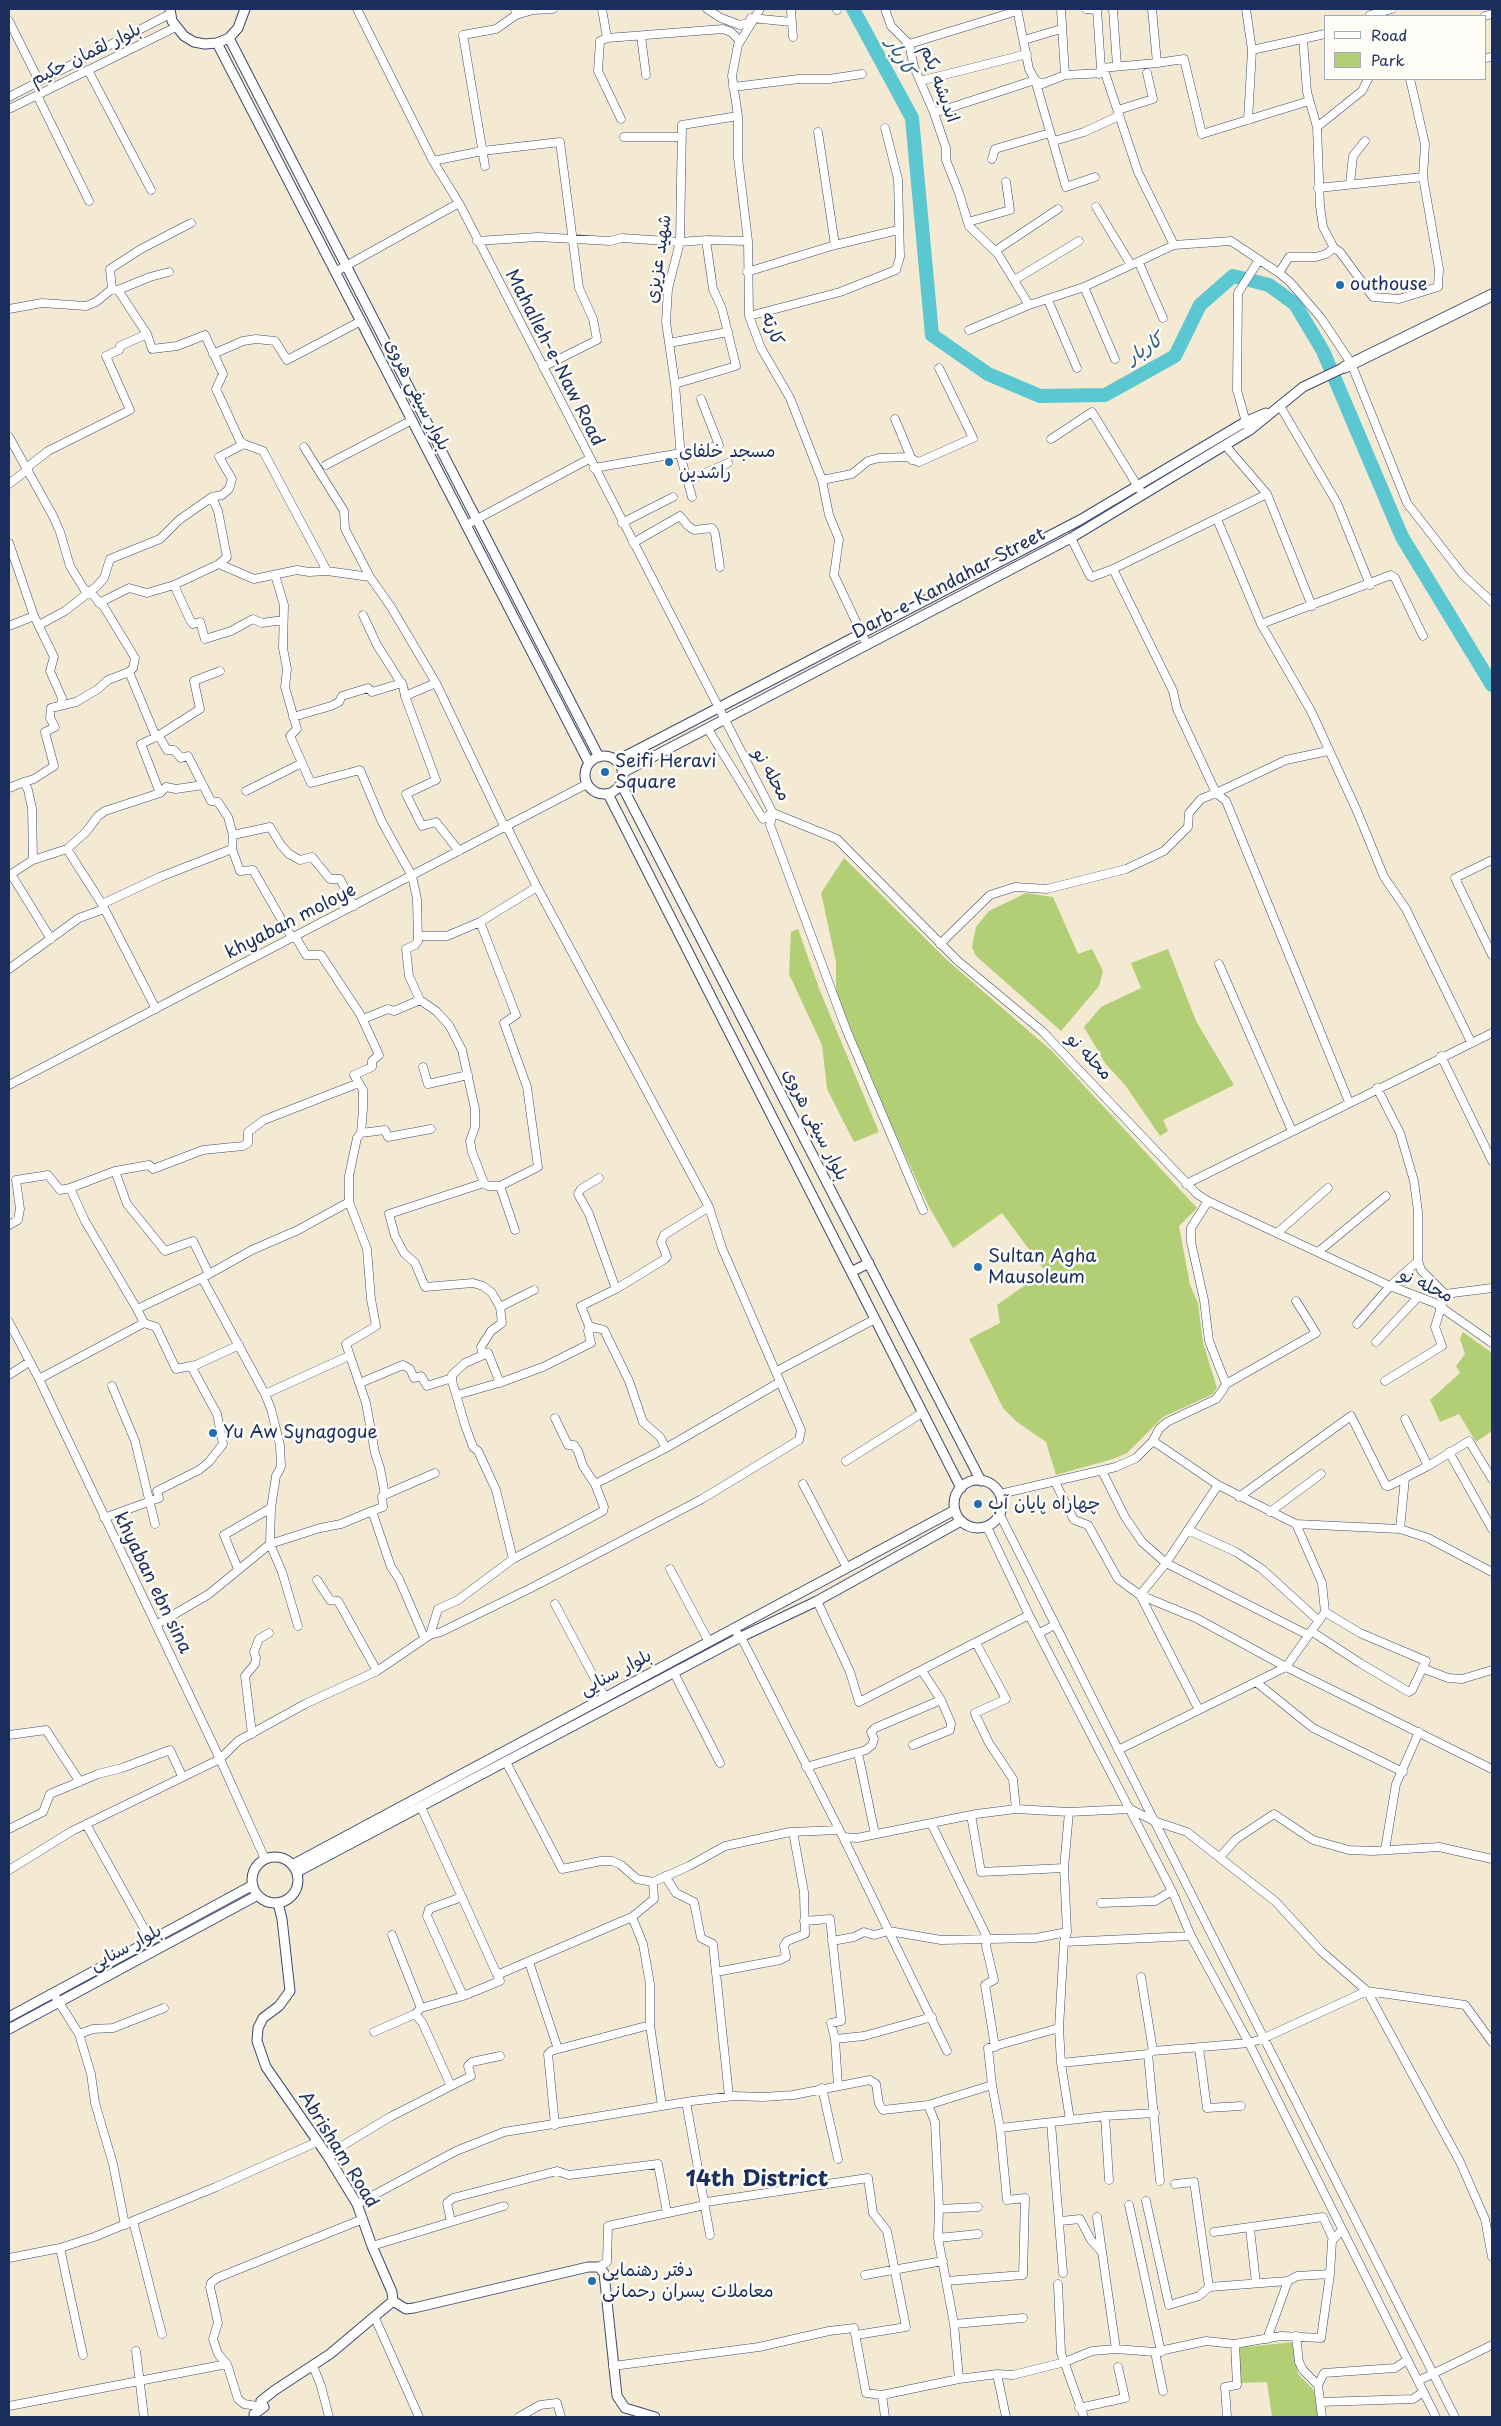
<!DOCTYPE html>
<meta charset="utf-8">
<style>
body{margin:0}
#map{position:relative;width:1501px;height:2426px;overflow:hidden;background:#f4e9d3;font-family:"Playpen Sans",sans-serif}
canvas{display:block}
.frame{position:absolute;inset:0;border:10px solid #1b2f5e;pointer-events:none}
.legend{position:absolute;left:1324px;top:15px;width:162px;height:65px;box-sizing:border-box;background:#fdfcf7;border:1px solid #a3aaba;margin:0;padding:6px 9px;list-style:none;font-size:15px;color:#1b2f5e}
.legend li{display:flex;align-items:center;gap:10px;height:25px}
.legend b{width:25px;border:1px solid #a3aaba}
</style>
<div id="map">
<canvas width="1501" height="2426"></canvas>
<div class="frame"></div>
<ul class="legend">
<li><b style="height:6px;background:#fff"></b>Road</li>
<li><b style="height:14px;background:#b3cf75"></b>Park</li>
</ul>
</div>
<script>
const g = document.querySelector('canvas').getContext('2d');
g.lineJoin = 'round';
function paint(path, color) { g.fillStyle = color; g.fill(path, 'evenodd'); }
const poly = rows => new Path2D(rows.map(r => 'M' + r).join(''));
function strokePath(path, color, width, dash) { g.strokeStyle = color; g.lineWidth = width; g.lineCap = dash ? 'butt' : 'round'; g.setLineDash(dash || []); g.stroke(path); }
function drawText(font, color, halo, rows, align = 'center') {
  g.font = font + ' "Playpen Sans","Playpen Sans Arabic",sans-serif'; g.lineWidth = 5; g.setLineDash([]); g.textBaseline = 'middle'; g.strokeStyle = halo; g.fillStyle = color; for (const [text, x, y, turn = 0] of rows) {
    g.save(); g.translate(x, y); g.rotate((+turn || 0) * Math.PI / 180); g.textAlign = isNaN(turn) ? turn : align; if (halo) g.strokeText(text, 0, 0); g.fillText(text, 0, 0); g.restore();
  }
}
paint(poly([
 [844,858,948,961,1053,1052,1197,1208,1179,1226,1190,1285,1198,1303,1203,1343,1217,1388,1213,1394,1163,1417,1127,1453,1113,1459,1056,1475,1046,1442,1017,1422,1003,1408,969,1339,1000,1323,997,1305,1045,1271,1002,1213,953,1248,929,1207,886,1113,836,993,836,962,821,893],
 [1026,893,1053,897,1078,954,1092,949,1103,971,1099,986,1061,1031,976,956,972,947,976,927,989,911],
 [798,929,820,991,879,1132,854,1142,827,1089,822,1045,789,974,791,932],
 [1168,949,1196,1021,1234,1085,1163,1120,1168,1131,1160,1136,1125,1085,1105,1063,1084,1027,1101,1007,1141,988,1131,963],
 [1463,1332,1492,1353,1492,1431,1476,1442,1459,1414,1440,1422,1430,1400,1460,1373,1456,1366,1465,1354,1460,1339],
 [1293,2342,1298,2374,1313,2389,1317,2402,1318,2417,1272,2417,1267,2382,1240,2383,1237,2348]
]), '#b3cf75');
strokePath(poly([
 [853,9,912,118,932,335,988,374,1040,396,1105,395,1175,356,1200,305,1233,276,1269,285,1295,304,1323,351,1402,537,1492,685]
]), '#5ac7d1', 14);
const minor = poly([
 [357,9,433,161,459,203,773,813,837,839,958,961,1042,1031,1197,1194,1208,1201,1390,1286,1435,1303,1492,1343],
 [602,9,607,38],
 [707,9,721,18,740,25,748,23,751,18],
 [760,9,738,45,732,76,738,116,738,158,748,241,749,316,761,348,790,398,822,480,829,515,839,539,834,575,867,645],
 [837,9,837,10],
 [885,9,891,26,909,44,914,67,934,113,946,148,946,160,959,193,969,226,998,254,1029,305,1084,287,1174,245],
 [1017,9,1029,69,1035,80,1042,84,1065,75,1105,73,1138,172,1174,245,1231,241,1279,273],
 [1061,9,1065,75],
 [1086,9,1097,10,1101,68],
 [1113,9,1117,66],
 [1152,9,1157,63],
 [1246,9,1252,50,1248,120],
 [791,10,793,37],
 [516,15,533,10,553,9],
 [1370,15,1392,9],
 [1485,16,1492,14],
 [752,18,791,22],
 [9,21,39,81],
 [641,36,646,75],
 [1303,39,1307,92,1317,127],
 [1024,40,1061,29],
 [909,44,1017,11],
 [1252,50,1325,34],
 [1485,58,1492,57],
 [88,70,151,190],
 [1099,74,1101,68,1157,63,1184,59,1202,134,1309,101],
 [1368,79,1362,91,1317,127,1320,206,1323,227,1334,248,1326,254,1316,257,1289,257,1279,273,1290,282,1321,318,1351,363,1407,503,1463,575,1492,602],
 [920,81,1027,54],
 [733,87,799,79,829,79,862,74],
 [37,95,89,201],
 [9,97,170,14],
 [9,109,176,27],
 [1118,110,1153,99,1147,73],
 [934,113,1035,80,1066,187,1095,177],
 [621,119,598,71,600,41,607,38,723,29,731,32,740,41],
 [818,132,835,245],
 [624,137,681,137],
 [1054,141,1084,132,1119,116],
 [992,159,995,149,1050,133],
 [433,161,482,151,560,142,579,288,593,319,597,340,543,367],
 [485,166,463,35,496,29,516,15,515,9],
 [1350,183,1353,156,1365,141],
 [1318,188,1423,177],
 [1096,207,1131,265],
 [968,222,1010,210,1006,182],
 [477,241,538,237,610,241,622,238,680,242,706,240,748,241],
 [1334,248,1340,252,1373,297,1399,299,1438,287,1439,269,1423,177,1425,144,1410,79],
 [995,251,1058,209],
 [1139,263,1163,318],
 [335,272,459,203],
 [747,272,835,245,898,230],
 [1016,279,1079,241],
 [1084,287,1115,359],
 [112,289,110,269,141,249,191,223],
 [118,290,147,334,152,349,177,346,205,335,223,374,216,389,240,441,244,444,263,451,327,571,370,577,391,607,436,683,505,828],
 [1048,300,1077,368],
 [9,309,42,303,86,306,96,302,112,289,118,290,150,277,169,272],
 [749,316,840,292,896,270,900,257,898,179,885,128],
 [969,330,1029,305],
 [669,343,728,332],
 [213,354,243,341,256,339,275,341,287,360,361,321],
 [675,384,736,366,722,309,713,289,706,240],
 [1280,406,1337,503,1370,585],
 [895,419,912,460],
 [1247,426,1237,390,1238,293,1259,260],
 [9,437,53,516,60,532,70,566,84,589,90,592,104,607,135,658,133,668,129,672,108,680,98,689,76,702,51,708,50,718,55,727,45,732,54,766,34,779,24,782],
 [1051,439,1092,412,1140,490],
 [1225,445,1267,494,1312,606],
 [304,447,344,511,345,529,370,577],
 [681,458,719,445,701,399],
 [326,465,412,420],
 [594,468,681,453],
 [822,480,852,474,868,461,879,458,907,457,919,462,973,438,939,368],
 [687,481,728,463],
 [9,484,27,470,29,466,48,451,130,410,106,356,119,350,120,346,147,334],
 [212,497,218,511,227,557,219,564],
 [692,497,681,458,675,384,666,322,668,289,680,242,682,125,738,116],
 [1217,519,1261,624,1311,711,1357,811,1384,877,1406,909,1471,1042],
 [622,523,673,497],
 [466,525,589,459],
 [1071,538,1090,576,1092,577,1113,569,1173,691,1177,709,1216,793,1286,760,1328,751],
 [9,543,34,616,54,657,50,671,62,698,61,704],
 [633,543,680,516,688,526,694,530,712,528,715,533,720,567],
 [1113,569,1267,494],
 [275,575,284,605,283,648,287,669,285,687,297,729,290,736,311,783,360,770,382,822,412,876,417,899,418,941,415,945,406,949,409,976,420,1000,436,1011,449,1025,462,1050,475,1109,475,1127,470,1141,472,1152,484,1183,389,1214,395,1236,404,1253,415,1263,425,1287,473,1283,483,1286,492,1293,500,1307,502,1323,491,1331,481,1347,483,1355],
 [174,585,190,620,193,624,200,622,205,639,231,631,253,619,262,623,283,620],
 [99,603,129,588,147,593,174,585,219,564,254,579,297,570,309,572,327,571],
 [363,615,377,645,403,686,405,696,436,780,406,794,422,826,436,822,459,851],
 [1261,624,1391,575,1395,578,1423,636],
 [39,625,65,611,97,586,104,578,110,559,160,539,179,520,212,497,222,495,229,489,232,479,219,457,244,444],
 [9,626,34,616],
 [129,672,156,737,160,738,167,750,174,750,181,758,188,756,211,801,218,802,228,817,233,835,232,849],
 [405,696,436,683],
 [293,717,331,706,339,702,342,696,368,688,372,692,402,683],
 [708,729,763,819,773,813],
 [9,788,24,782,28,790,32,808,33,860,67,849,102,904,160,877,232,849,240,871,253,870,292,938],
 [246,791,302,763],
 [160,793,141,744,156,737,200,709,194,681,220,671],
 [773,813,770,825,846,1029,923,1210],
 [233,835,270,827,281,845,289,854,300,860,312,857,330,879,340,879,354,906],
 [67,849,86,832,98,816,105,811,160,793,166,787,176,789,203,785],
 [33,860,11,874,51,939],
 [1492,860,1455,878,1492,955],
 [102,904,156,1009],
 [480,922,516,1015,504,1023,527,1087,538,1167,500,1186,488,1186,484,1183],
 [295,936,306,955,321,955,360,1014,379,1055,372,1061,372,1067,354,1075,363,1090,363,1109,361,1133,357,1138,349,1176,349,1202,367,1249,371,1299,376,1326,346,1344,366,1403,375,1453,380,1468,385,1495],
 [418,936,447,936,480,922,537,887],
 [940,944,990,895,1015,887,1047,889,1126,869,1164,851,1188,827,1189,813,1201,799,1216,793,1226,801,1349,1102],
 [1219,964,1292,1131],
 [9,969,79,918,104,909],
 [363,1019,388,1009,394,1011,420,1000],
 [1441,1056,1492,1161],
 [423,1067,428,1084,468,1075],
 [9,1085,587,784],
 [1377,1088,1400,1133,1414,1181,1418,1212,1418,1261,1421,1270,1445,1294,1435,1327,1442,1346,1385,1381],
 [361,1133,385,1130,388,1137,431,1129],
 [115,1171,127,1204,165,1251,193,1241,209,1274],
 [599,1178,581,1189,578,1194,589,1214,616,1289],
 [1186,1184,1492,1033],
 [500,1186,515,1230],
 [70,1188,85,1221,137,1309],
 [9,1225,18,1220,20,1209,16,1180,48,1175,60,1190,70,1188,115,1171,149,1165,153,1169,203,1150,243,1146,248,1143,248,1132,264,1120,359,1083],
 [1277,1233,1328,1188],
 [1318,1252,1386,1196],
 [202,1278,265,1394,271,1409,280,1445,281,1467,276,1476,271,1508,270,1544,282,1572,298,1626],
 [1445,1294,1492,1288],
 [500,1307,534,1290],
 [9,1322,39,1379,220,1759,265,1859],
 [144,1323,156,1327,176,1369,196,1365,239,1345],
 [1357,1324,1390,1286,1418,1261],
 [1376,1342,1418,1297],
 [777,1371,875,1319],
 [9,1375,29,1362],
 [39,1379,144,1323,137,1309,202,1278,252,1250,298,1230,349,1202],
 [360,1383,403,1365,410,1369,414,1378,421,1376,427,1386,452,1378],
 [500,1383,488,1353,465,1363,452,1375,452,1381,465,1425,473,1447,478,1451,496,1490,513,1559],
 [1226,1384,1316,1333,1296,1301],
 [112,1386,135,1441,155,1524],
 [265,1394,349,1356],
 [457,1395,502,1382,543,1367,591,1343,588,1331,593,1328],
 [555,1418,568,1445,574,1445,578,1451,583,1466,595,1484],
 [1153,1441,1218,1485,1296,1524,1400,1529,1428,1538,1492,1572],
 [666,1448,660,1437,643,1422,629,1381,604,1330,589,1326,581,1306,616,1289,665,1259,667,1257,661,1242,664,1235,709,1207],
 [1449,1452,1492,1529],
 [846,1461,922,1413],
 [1428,1466,1469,1441,1492,1479],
 [1102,1471,1125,1517,1142,1542,1166,1563,1308,1635],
 [1055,1482,1074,1520,1088,1525,1118,1579,1140,1595,1196,1618,1286,1667,1492,1769],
 [803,1484,847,1568],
 [1000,1494,1116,1467,1136,1458,1153,1441,1159,1429,1167,1422,1216,1399,1222,1391,1226,1384,1209,1341,1204,1300,1191,1242,1191,1228,1208,1201],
 [1239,1497,1351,1416,1386,1486,1389,1486,1428,1466,1405,1419],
 [1270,1512,1321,1474],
 [1000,1515,1455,2417],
 [104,1518,159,1498,157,1491,199,1470,209,1462,223,1444,217,1414,191,1366],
 [987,1527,1029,1615,1172,1891,1191,1936,1249,2043,1436,2417],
 [1400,1529,1405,1478],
 [1188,1530,1236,1552,1262,1569,1319,1621],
 [238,1569,224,1535,271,1508],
 [670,1569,709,1642],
 [317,1580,330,1600,338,1601,377,1671],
 [817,1601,850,1672,859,1702,1029,1615],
 [555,1604,605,1698],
 [156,1625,209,1594,270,1544,320,1528,341,1524,372,1511],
 [733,1629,741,1637,843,1837,947,2051],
 [1311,1631,1360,1663,1409,1692,1412,1690,1426,1661,1360,1633,1325,1612],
 [1039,1633,1055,1625],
 [430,1635,441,1632,531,1588,702,1499,799,1440,801,1430,722,1248,709,1207,537,887,507,827],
 [424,1637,399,1579,391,1567,372,1511,383,1507,382,1496,435,1473],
 [976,1643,1006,1699,975,1713,976,1716,989,1743,1013,1779,1016,1809],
 [1422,1668,1448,1678,1462,1679,1492,1670],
 [674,1673,720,1763],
 [1256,1682,1313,1728,1403,1772],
 [1199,1710,1140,1595,1166,1563,1218,1485],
 [252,1734,245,1676,255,1664,256,1658,254,1652,259,1639,269,1633],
 [9,1735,46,1730,80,1782],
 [913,1745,950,1730,951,1723,941,1700,922,1671],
 [1118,1750,1286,1667,1325,1612,1322,1583,1296,1524],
 [858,1753,875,1834],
 [506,1762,562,1869,601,1861,612,1861,621,1865,637,1879,653,1882,689,1866,725,1846,790,1832,839,1830],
 [806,1767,866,1750,872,1745,874,1739,871,1732,875,1728,941,1700],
 [1069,1812,1064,1868,1067,1932,1064,1942,1059,2028,1061,2063,1070,2120],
 [971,1815,981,1872,1064,1868],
 [931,1823,988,1939,986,1946,994,1980,985,1985,995,2047],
 [86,1824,151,1941],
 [9,1829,43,1812,50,1794,98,1774,122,1768,170,1750,182,1776],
 [843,1837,857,1838,976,1814,1016,1809,1069,1812,1130,1809,1154,1821,1187,1832,1276,1902,1321,1951,1367,1991,1460,2162,1485,2219,1492,2257],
 [1385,1850,1396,1784,1419,1732],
 [1220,1857,1236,1839,1274,1814,1313,1840,1349,1850,1373,1851,1439,1847,1492,1859],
 [9,1870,72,1831,220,1759,238,1741,305,1704,377,1671,430,1635,438,1609,458,1600,513,1559,603,1511,604,1507,595,1484,666,1448,780,1382],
 [665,1876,676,1893,694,1902,701,1938,713,1944,729,2096],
 [462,1897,429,1909,427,1916,463,1996],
 [1101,1903,1155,1901,1172,1891],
 [632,1917,643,1944,650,1984,650,2025,662,2106],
 [804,1921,830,1919,841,2018,841,2021,831,2023,835,2039,838,2086],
 [392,1935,421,2008],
 [832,1941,854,1937,864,1932,874,1935,889,1931,941,1940,1036,1938,1067,1932],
 [1064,1942,1191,1936],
 [529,1962,558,2049],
 [716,1972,780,1960,786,1957,784,1946,787,1941,805,1934,804,1892,793,1832],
 [497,1975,632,1917,654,1899,653,1882],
 [1141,1977,1153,2051],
 [53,1993,79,2034,91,2074,95,2103,113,2164,125,2225],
 [374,2032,415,2014],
 [79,2034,93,2029,113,2028,164,2008],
 [835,2039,864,2036,932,2017],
 [1199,2048,1207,2108,1241,2106],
 [1148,2054,1160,2181],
 [1061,2063,1148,2054,1153,2051,1249,2043,1262,2039,1367,1991,1465,2005,1492,2042],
 [451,2086,471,2076,468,2066,472,2062,500,2056],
 [822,2088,838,2159],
 [686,2102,710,2235],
 [928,2105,935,2122,939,2209,938,2238,954,2324,959,2379],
 [1105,2116,1109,2180],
 [1051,2123,1063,2273],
 [555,2125,548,2054,551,2051,650,2025],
 [1000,2128,1105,2116,1155,2113],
 [327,2155,390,2117,451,2086,422,2022,415,2014,421,2008,463,1996,500,1981,421,1807],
 [1175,2184,1194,2182,1209,2287],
 [1146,2201,1169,2305,1199,2296,1209,2287,1288,2281,1297,2276,1330,2274],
 [706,2202,868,2178,873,2213,887,2231,906,2327,856,2335],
 [357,2204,456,2151,504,2132,529,2128,692,2101,734,2096,763,2097,793,2095,870,2080,876,2084,879,2104,883,2110,928,2105,992,2085,988,2048,1059,2028],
 [1129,2205,1161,2352],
 [939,2209,978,2207],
 [1097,2217,1116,2349],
 [133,2221,162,2334],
 [1061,2221,1080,2219,1091,2240,1102,2252],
 [451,2222,447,2203,453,2198,557,2171,569,2175,658,2164,667,2213],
 [1250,2229,1256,2283],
 [1214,2232,1323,2217,1333,2239],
 [938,2238,978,2234],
 [372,2246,504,2206],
 [60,2248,83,2355],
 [9,2258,60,2248,94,2237,216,2187,317,2142],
 [599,2267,607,2262,608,2226,705,2205],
 [865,2275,943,2261],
 [946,2281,1023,2275,1025,2198,1007,2200,1000,2128,992,2085],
 [1058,2284,1061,2353,1084,2417],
 [375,2318,419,2417],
 [954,2324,1023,2318],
 [1296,2336,1299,2362,1303,2370,1318,2385,1322,2417],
 [1267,2339,1288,2281],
 [136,2351,144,2417],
 [1155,2352,1163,2391],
 [313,2366,321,2386,329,2417],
 [613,2366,759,2347,829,2331,854,2328,866,2393,882,2395],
 [997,2374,1006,2417],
 [1418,2381,1492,2345],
 [1318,2385,1324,2373,1395,2368,1407,2360],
 [1321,2402,1413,2399,1423,2392],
 [9,2406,227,2364],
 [264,2407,244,2404,238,2399,227,2364,218,2354,213,2339,218,2323,210,2287,211,2283,217,2278,363,2219],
 [1079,2408,1125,2398,1118,2367],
 [519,2417,540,2405,557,2403,561,2417],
 [885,2417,882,2395,959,2379,997,2374,1013,2375,1065,2362,1092,2351,1116,2349,1155,2352,1206,2341,1235,2344,1281,2336,1321,2338,1330,2274,1332,2241,1342,2230],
 [1227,2417,1225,2387,1237,2385,1235,2344]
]);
const major = poly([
 [170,9,172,21,184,36,194,42,205,44,217,43,229,38,238,28,245,9],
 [229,38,599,757],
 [217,43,589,763],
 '585 775a19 19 0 1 1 38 0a19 19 0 1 1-38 0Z',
 [616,761,1080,520,1245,422,1266,413],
 [622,773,1071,538,1250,430,1303,387,1345,367],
 [621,784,981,1481],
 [608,794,961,1488],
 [851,1272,869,1263],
 '954 1504a24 24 0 1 1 48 0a24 24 0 1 1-48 0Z',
 '252 1880a23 23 0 1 1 46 0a23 23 0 1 1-46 0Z',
 [292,1865,955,1510],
 [297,1872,741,1637,817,1601,961,1521],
 [9,2017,253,1885],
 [9,2029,258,1895],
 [393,2301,406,2309,414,2308,588,2267,599,2267,604,2273,617,2396,625,2408,655,2417],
 [254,2417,254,2414,264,2407,261,2401,275,2390,330,2354,393,2301,392,2292,372,2246,357,2204,327,2155,266,2067,257,2041,258,2028,263,2018,279,2006,290,1991,282,1919,278,1903]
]);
const highway = poly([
 [1345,367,1492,295]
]);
strokePath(minor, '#3c4b70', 9);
strokePath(major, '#3c4b70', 11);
strokePath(highway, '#3c4b70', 13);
strokePath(minor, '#fff', 8);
strokePath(major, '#fff', 9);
strokePath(highway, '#fff', 11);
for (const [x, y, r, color] of [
 [1340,285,5,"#1f6fb2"],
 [669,462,5,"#1f6fb2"],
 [605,772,5,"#1f6fb2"],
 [978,1267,5,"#1f6fb2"],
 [213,1433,5,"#1f6fb2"],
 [978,1504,5,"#1f6fb2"],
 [592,2281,5,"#1f6fb2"]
]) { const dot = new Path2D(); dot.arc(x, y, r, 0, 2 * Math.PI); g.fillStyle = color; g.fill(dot); strokePath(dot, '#fdfcf7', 2); }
drawText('18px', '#1b2f5e', '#fdfcf7', [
 ["بلوار لقمان حکیم",86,55,-26],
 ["اندیشه یکم",939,84,70],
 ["شهید عزیزی",659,259,-81],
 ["کارته",772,329,69],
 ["Mahalleh-e-Naw Road",554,358,63],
 ["بلوار سیفی هروی",417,395,63],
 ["Darb-e-Kandahar Street",949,584,-28],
 ["محله نو",771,775,60],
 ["khyaban moloye",291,922,-27],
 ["محله نو",1089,1057,46],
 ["بلوار سیفی هروی",815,1125,63],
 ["محله نو",1426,1286,25],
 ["khyaban ebn sina",152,1583,64],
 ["بلوار سنایی",616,1673,-28],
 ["بلوار سنایی",126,1948,-28],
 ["Abrisham Road",338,2150,58]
]);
drawText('18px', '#1b2f5e', '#fdfcf7', [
 ["outhouse",1350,285],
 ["مسجد خلفای",679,452],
 ["راشدین",679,473],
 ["Seifi Heravi",615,762],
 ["Square",615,783],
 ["Sultan Agha",988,1257],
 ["Mausoleum",988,1278],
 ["Yu Aw Synagogue",223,1433],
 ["چهاراه پایان آب",988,1504],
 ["دفتر رهنمایی",602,2271],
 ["معاملات پسران رحمانی",602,2292]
], 'left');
drawText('italic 19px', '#2e5d80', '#fdfcf7', [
 ["کاربار",900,57,62],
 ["کاربار",1145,349,-33]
]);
drawText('bold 22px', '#1b2f5e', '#fdfcf7', [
 ["14th District",757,2180]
]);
</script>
